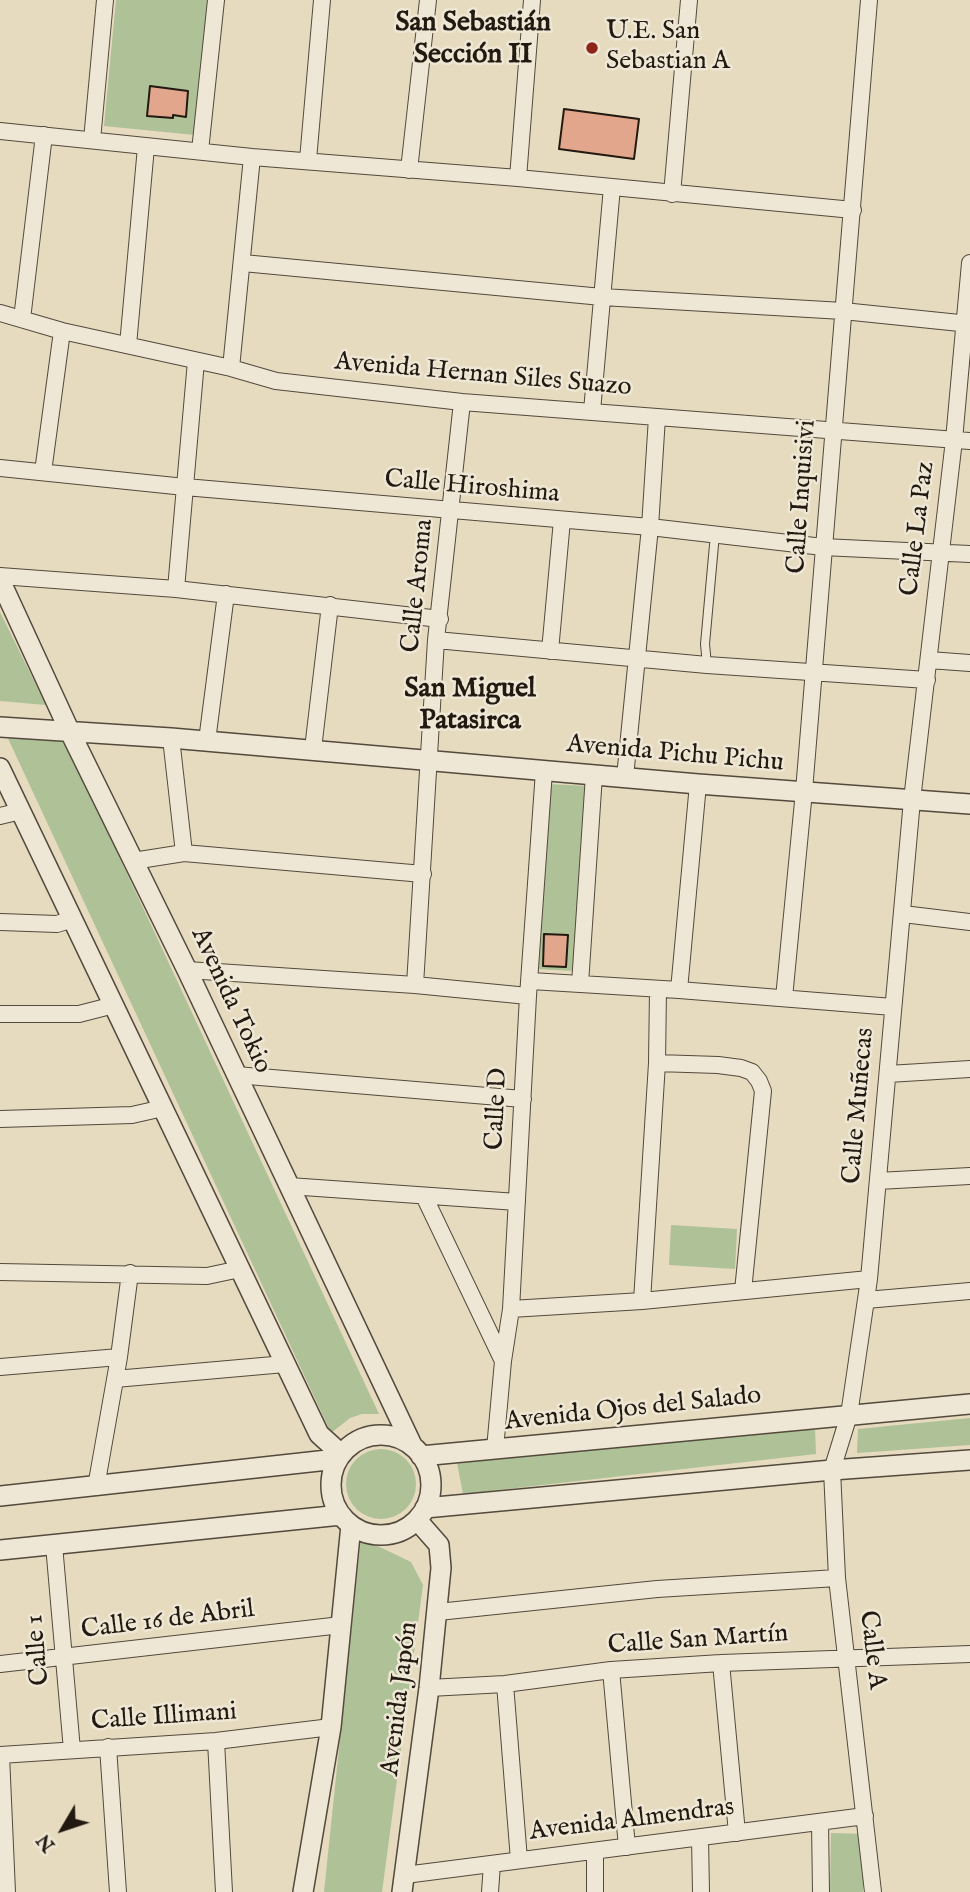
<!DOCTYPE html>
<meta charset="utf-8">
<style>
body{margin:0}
#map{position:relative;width:970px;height:1892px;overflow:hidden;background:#e6dabf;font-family:"IM FELL English",serif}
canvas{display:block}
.north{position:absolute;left:28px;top:1794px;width:70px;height:70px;-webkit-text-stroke:5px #efe7d5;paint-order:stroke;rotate:231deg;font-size:19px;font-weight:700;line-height:28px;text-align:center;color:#221910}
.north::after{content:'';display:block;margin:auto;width:24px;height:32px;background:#221910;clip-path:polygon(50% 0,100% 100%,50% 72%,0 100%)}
</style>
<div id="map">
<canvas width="970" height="1892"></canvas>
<div class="north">N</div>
</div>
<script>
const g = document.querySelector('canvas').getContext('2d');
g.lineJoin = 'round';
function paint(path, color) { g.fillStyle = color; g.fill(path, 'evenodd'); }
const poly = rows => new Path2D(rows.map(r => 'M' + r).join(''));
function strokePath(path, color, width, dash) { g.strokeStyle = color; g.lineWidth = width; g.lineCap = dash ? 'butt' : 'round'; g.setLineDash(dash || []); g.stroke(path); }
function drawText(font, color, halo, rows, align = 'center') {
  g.font = font + ' "IM FELL English",serif'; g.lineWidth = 5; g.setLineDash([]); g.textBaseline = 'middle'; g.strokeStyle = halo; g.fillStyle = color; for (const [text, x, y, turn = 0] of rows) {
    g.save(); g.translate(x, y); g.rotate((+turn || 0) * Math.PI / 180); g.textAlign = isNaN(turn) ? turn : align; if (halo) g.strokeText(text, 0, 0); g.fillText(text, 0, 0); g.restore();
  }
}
paint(poly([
 [116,0,208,0,195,135,104,126],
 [0,612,46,705,0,701],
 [5,732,62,734,379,1414,362,1414,350,1418,331,1433],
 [548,784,587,786,574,971,536,969],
 [671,1225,737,1229,735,1269,669,1265],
 [970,1418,970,1445,857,1453,858,1429],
 [815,1429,816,1454,463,1494,457,1463],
 '346 1484a35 35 0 1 1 70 0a35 35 0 1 1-70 0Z',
 [361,1538,411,1562,423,1585,382,1892,324,1892],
 [831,1833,863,1834,863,1892,830,1892]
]), '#aec197');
const building = poly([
 [150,86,188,91,186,117,173,115,173,118,147,116,150,86],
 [564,109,639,119,634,159,559,149,564,109],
 [544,934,568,935,566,967,543,966,544,934]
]);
paint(building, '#e1a68b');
strokePath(building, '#221910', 2);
const service = poly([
 [707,665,705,644,715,534]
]);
const minor = poly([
 [0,131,252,157,518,178,853,210],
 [92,140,105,0],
 [200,151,216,0],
 [308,160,322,0],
 [409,170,428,0],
 [518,178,532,0],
 [672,194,689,0],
 [243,263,602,297,843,311,970,324],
 [0,313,62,331,231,368,276,381,462,402,970,441],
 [22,319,44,135],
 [128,345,146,147],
 [231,368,252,157],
 [592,411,612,187],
 [0,468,185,487,650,527,823,547,970,554],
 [43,472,62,331],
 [0,576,176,589,440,619],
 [176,589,196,361],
 [436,640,707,665,927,680],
 [550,651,562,520],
 [929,660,970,663],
 [171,738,184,853],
 [207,741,226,594],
 [313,749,330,605],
 [625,777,650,527,657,417],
 [0,816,21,811],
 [133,861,184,853,423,874],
 [903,914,970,922],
 [0,922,57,924,73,919],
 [187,970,415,985,528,996],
 [531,981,679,990,893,1007],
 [580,984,594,775],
 [415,985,436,640,462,402],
 [679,990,698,784],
 [784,998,804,791,869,0],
 [0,1014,79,1014,114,1005],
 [657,1063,718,1065,741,1068,752,1072,759,1081,763,1091,743,1291],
 [888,1074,970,1069],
 [236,1075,523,1099],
 [0,1119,132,1115,163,1108],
 [878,1181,970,1176],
 [289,1186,517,1202],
 [424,1196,503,1361],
 [0,1272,207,1276,240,1269],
 [866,1300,970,1291],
 [642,1301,657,1063,658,990],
 [511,1309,642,1301,869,1279],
 [0,1367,119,1357],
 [115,1379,285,1364],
 [495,1449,503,1361,511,1309,528,996,544,771],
 [96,1487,119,1357,130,1273],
 [54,1545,72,1750],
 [438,1612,657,1589,837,1578],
 [721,1663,737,1833],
 [0,1664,341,1625],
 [611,1670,627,1847],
 [505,1684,519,1860],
 [429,1688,505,1684,611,1670,721,1663,970,1654],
 [216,1741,224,1892],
 [108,1747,118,1892],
 [0,1755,216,1741,331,1727],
 [1,1755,7,1892],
 [820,1822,821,1892],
 [700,1837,701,1892],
 [595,1851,595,1892],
 [405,1875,865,1816],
 [490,1892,492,1864],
 [873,1892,837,1578,832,1470,849,1415,869,1279,912,800,954,440,970,263]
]);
const tertiary = poly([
 [0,580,70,732,187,970,412,1445],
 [0,727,171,738,698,784,970,804],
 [0,768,319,1434,341,1454],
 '331 1485a50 50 0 1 1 100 0a50 50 0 1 1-100 0Z',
 [421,1456,970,1404],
 [0,1496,337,1459],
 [425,1508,832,1470,970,1460],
 [0,1550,341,1515],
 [303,1892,331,1727,351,1525],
 [402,1892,429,1688,441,1568,439,1545,417,1520]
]);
strokePath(service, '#53493c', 10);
strokePath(minor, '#53493c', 18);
strokePath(tertiary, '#53493c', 22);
strokePath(service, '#efe7d5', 8);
strokePath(minor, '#efe7d5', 16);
strokePath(tertiary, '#efe7d5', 19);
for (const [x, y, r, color] of [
 [592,48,7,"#8f2418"]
]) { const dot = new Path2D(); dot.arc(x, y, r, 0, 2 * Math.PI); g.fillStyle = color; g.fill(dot); strokePath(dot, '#efe7d5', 2.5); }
drawText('26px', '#221910', '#efe7d5', [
 ["U.E. San",606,33],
 ["Sebastian A",606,63]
], 'left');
drawText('26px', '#221910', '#efe7d5', [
 ["Avenida Hernan Siles Suazo",483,376,5],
 ["Calle Hiroshima",472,488,5],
 ["Calle Inquisivi",803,497,-86],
 ["Calle La Paz",919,529,-83],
 ["Calle Aroma",419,586,-84],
 ["Avenida Pichu Pichu",675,755,5],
 ["Avenida Tokio",230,1001,65],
 ["Calle Muñecas",860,1106,-85],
 ["Calle D",498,1109,-87],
 ["Avenida Ojos del Salado",633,1410,-6],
 ["Calle 16 de Abril",168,1621,-7],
 ["Calle San Martín",698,1641,-4],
 ["Calle 1",39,1650,-95],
 ["Calle A",871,1650,83],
 ["Avenida Japón",401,1699,-83],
 ["Calle Illimani",164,1718,-4],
 ["Avenida Almendras",632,1821,-7]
]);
drawText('bold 28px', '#221910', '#efe7d5', [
 ["San Sebastián",473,24],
 ["Sección II",473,56],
 ["San Miguel",470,690],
 ["Patasirca",470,722]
]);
</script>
